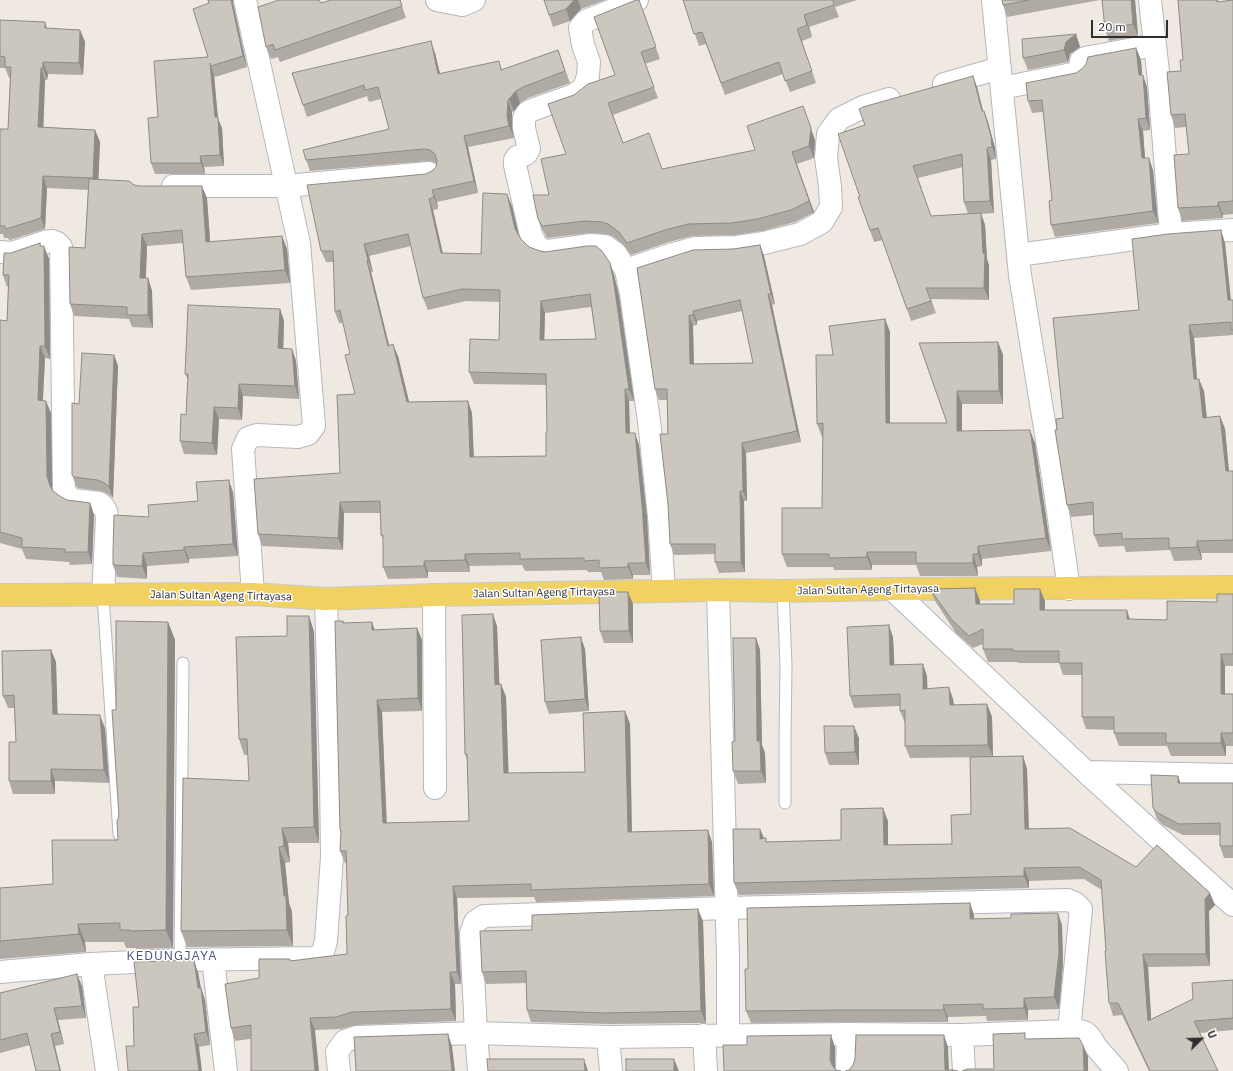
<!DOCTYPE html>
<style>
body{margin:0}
#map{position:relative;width:1233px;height:1071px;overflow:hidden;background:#efe9e1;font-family:"IBM Plex Sans",sans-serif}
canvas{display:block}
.north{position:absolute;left:1181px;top:1019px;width:40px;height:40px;-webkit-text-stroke:3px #fff;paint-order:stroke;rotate:67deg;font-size:11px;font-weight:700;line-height:16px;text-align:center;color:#2e2e2e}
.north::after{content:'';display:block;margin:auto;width:14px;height:18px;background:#2e2e2e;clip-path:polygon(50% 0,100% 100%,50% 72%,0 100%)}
.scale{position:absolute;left:1091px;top:20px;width:77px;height:18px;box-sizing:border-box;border:2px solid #2e2e2e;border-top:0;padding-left:5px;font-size:12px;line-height:14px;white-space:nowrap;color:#2e2e2e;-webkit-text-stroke:3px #fff;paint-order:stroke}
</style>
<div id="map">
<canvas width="1233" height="1071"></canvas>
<div class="north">U</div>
<div class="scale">20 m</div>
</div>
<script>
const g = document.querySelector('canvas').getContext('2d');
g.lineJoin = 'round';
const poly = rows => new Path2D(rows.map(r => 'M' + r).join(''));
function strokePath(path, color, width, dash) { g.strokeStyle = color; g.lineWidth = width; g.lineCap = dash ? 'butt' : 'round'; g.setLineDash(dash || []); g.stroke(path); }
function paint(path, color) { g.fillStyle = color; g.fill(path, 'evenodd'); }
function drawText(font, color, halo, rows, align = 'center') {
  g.font = font + ' "IBM Plex Sans",sans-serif'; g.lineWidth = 3; g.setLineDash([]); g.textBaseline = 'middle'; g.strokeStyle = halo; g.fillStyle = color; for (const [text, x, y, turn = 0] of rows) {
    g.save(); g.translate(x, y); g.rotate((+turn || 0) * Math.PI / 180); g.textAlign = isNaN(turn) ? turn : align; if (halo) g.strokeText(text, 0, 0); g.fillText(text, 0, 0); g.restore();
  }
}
const lane = poly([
 [783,591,786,665,785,739,785,803],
 [103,595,119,834],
 [180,960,183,663]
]);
const street = poly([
 [245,0,299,243,314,426,308,434,298,437,257,435,248,438,243,449,253,594],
 [437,0,462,5,474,0],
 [637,0,586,21,580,28,583,45,589,62,588,76,584,88,574,95,532,110,527,113,524,118,524,128,529,149,526,154,517,157,515,160,515,165,531,235,536,245,541,249,548,251,591,245,605,246,616,254,626,270,631,294,649,421,659,516,664,591],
 [993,0,1020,275,1053,477,1069,589],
 [1150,0,1159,81,1171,234],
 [944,84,1000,68],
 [1002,88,1077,73,1080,69,1081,61,1085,58,1155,45],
 [173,186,286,186,429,173],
 [0,252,12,253,45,242,52,241,57,243,61,247,64,488,66,494,73,500,99,503,103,506,106,511,107,518,103,595],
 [1018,255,1171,234,1233,230],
 [626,270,673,254,695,248,737,247,764,243,800,234,822,222,831,207,830,186,826,158,828,134,839,119,863,107,889,99],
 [892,589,1086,772,1233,775],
 [718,590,728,958,728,1035],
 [434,595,435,788],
 [1086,772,1233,905],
 [213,959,226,1071],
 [91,964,107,1071],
 [0,972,91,964,180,960,316,958,323,952,326,941,332,857,331,773,326,599],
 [704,1035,706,1071],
 [962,1035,964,1071],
 [608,1037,611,1071],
 [339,1071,337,1052,345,1041,357,1037,476,1033,608,1037,848,1034,962,1035,1069,1031,1080,1031,1086,1033,1090,1037,1096,1047,1117,1071],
 [479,1071,476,1033,471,933,475,922,484,916,726,908,1068,900,1075,903,1081,909,1069,1031],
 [847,1071,848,1034]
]);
const primary = poly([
 [0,595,253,594,326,599,434,595,718,590,783,591,892,589,1233,587]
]);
strokePath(lane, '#b4b7c1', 13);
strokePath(street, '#b4b7c1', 24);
strokePath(primary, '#c9c9c9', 24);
strokePath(lane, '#fff', 11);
strokePath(street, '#fff', 22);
strokePath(primary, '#f2d163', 22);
paint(poly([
 [208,0,233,0,233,3,247,67,215,77,214,75,218,119,222,128,224,166,204,167,205,174,155,174,151,163,158,117,208,57,209,3],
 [331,0,400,0,406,18,280,62,278,57,271,59,266,47],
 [544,0,605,0,581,9,577,13,570,21,553,27],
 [639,0,660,59,645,64,658,98,613,115,623,143,662,169,815,140,814,158,797,164,814,212,813,213,795,222,762,231,736,235,692,236,669,242,631,255,623,244,612,236,606,234,589,233,547,238,543,231,538,219,549,195,566,154,574,95,615,75],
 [683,0,857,0,835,7,839,17,809,27,812,37,802,41,816,83,790,92,783,74,725,95,706,44,699,46],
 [1002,0,1100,0,1007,17,1003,5],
 [1135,0,1138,36,1109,41,1105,29],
 [1178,0,1218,0,1219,2,1233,0,1233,214,1223,215,1223,218,1182,221,1178,208,1189,154,1186,127,1175,128,1171,115,1183,60],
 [0,20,47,28,80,30,85,42,83,75,48,74,47,80,45,80,43,127,95,130,100,142,98,179,134,185,207,198,210,242,282,236,287,249,290,283,191,290,186,277,183,243,147,246,146,278,148,278,152,291,153,328,132,327,129,319,74,316,70,304,85,248,88,190,47,188,45,229,10,240,9,240,8,238,4,238,3,234,0,234,0,129,8,129,10,78,9,78,5,68,0,68],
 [1076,34,1080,47,1070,54,1068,62,1028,70,1023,58],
 [1136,48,1141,60,1142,75,1147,87,1150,130,1143,131,1145,158,1153,170,1158,223,1055,237,1051,225,1052,200,1043,112,1032,113,1028,101],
 [558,50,570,83,528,98,520,103,514,111,512,112,512,128,514,138,468,147,478,193,437,202,438,209,433,210,443,253,481,254,512,206,518,234,521,239,529,247,540,251,610,263,614,275,619,296,634,401,629,401,630,433,639,445,647,517,650,575,633,575,633,579,604,580,601,572,588,572,587,570,525,571,522,565,469,566,470,572,428,572,428,578,388,579,383,567,383,539,381,535,381,513,344,513,343,550,262,546,258,534,340,473,355,394,350,354,343,323,339,323,335,312,334,262,326,262,321,251,426,174,432,171,436,167,437,164,434,162,428,161,310,171,306,160,389,129,381,99,369,102,367,96,307,117,303,105,435,53,440,74,499,61,502,70],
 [411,246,423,298,428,310,466,301,500,302,499,340,469,372,474,384,547,385,547,432,546,456,474,457,472,413,468,401,409,402,398,356,389,345,371,272,373,272,369,256],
 [591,307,596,339,544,340,545,313],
 [973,76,977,87,983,111,984,111,988,122,995,148,996,159,991,160,994,213,981,214,985,225,987,259,989,265,989,300,931,299,936,313,911,321,883,240,874,242,858,197,860,197,865,125],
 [963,167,964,202,968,214,931,216,918,178],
 [1225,243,1231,300,1233,300,1233,335,1194,338,1197,379,1204,391,1207,418,1220,416,1225,429,1229,471,1233,471,1233,553,1201,553,1202,560,1174,561,1170,550,1126,552,1124,546,1099,547,1094,535,1093,515,1071,517,1067,505,1057,430,1063,418,1139,310],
 [760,245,764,256,775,304,772,305,801,442,746,453,747,501,744,501,745,572,719,573,715,562,715,554,674,555,670,544,667,400,659,400,655,389,637,268,733,249],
 [742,311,753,363,694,364,693,326,697,325,697,321],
 [41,246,49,259,50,359,45,358,43,401,51,413,52,488,53,491,61,497,67,500,90,503,94,515,92,564,70,565,69,562,26,559,22,549,0,543,0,320,7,321,8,287,7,287,3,275],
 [280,309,284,321,283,349,292,349,296,361,299,399,243,396,242,420,219,419,217,455,184,454,180,441,186,415,188,380,185,374],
 [885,319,890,332,890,423,947,423,919,343,998,342,1003,355,1003,404,962,404,962,431,1035,443,1051,551,982,559,982,566,977,567,978,576,920,576,916,565,872,565,872,570,834,570,833,567,787,567,782,554,822,508,823,437,822,437,817,424,833,355],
 [114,355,118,366,113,498,106,493,101,491,78,488,76,486,72,475,79,404],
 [233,492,238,556,189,559,189,563,147,566,147,579,117,577,113,565,113,552,149,517,198,501],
 [975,588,980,601,980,604,1014,604,1045,601,1045,610,1130,619,1167,620,1217,602,1233,594,1233,666,1225,666,1225,694,1233,694,1233,746,1226,746,1226,756,1171,756,1167,746,1119,746,1114,733,1114,730,1086,729,1082,717,1082,675,1063,675,1059,663,1018,663,1017,662,988,662,983,649,983,644,973,648,956,633,935,601,930,589],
 [633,604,633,643,604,643,600,631],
 [309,616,314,632,319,843,288,843,290,862,285,863,289,903,292,912,293,946,187,947,181,931,249,781,248,755,244,755,239,739,287,636],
 [343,621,344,623,375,630,417,628,422,640,422,711,382,712,387,823,469,821,467,760,465,754,497,626,499,684,501,684,506,697,508,773,585,772,625,711,630,724,632,832,712,842,714,896,536,902,534,897,457,898,461,984,455,984,456,1021,357,1025,341,1029,315,1030,235,1041,231,1028,259,978,290,961,347,954,348,915,347,863,345,863,340,851,341,833,340,830],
 [168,622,175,640,173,948,136,949,136,948,126,948,124,942,85,942,86,952,0,959,0,888,53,884,118,840,119,816,116,710],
 [893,637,894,665,927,676,927,689,953,699,954,705,987,704,992,717,993,757,910,758,905,746,905,723,900,711,900,706,854,708,850,696],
 [756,638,760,650,762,745,765,753,766,783,738,784,733,771,735,741],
 [585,649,589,711,549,714,545,702],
 [51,650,56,662,57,714,105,728,109,783,55,781,55,794,13,794,9,781,16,742,14,708,8,708,3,696],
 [859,738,859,765,829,765,825,753],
 [1023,756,1027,769,1029,828,1136,867,1215,905,1209,911,1210,966,1148,967,1151,1019,1233,980,1233,1030,1200,1033,1218,1071,1149,1071,1122,1015,1113,1016,1109,1003,1106,951,1102,890,1084,879,1029,881,1029,888,739,895,734,883,760,829,764,838,767,842,841,840,888,821,888,845,952,844,971,814],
 [1178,776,1180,783,1233,783,1233,858,1224,858,1220,846,1220,835,1183,835,1163,825,1157,819,1153,808],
 [974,915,974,919,1062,925,1063,964,1059,1009,1028,1010,1028,1020,987,1021,986,1016,948,1017,948,1022,848,1022,751,1023,746,1011,748,969],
 [703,921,706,1023,608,1024,531,1022,527,1010,526,983,486,984,482,972],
 [198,972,201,988,205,1000,210,1045,199,1047,134,1046,139,1007],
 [82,986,86,1018,58,1020,64,1044,55,1046,30,1045,0,1053,0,993]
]), '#afaba4');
paint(poly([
 [231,0,233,0,233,3,247,67,243,56],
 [574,0,578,0,581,9,577,13,570,21,566,9],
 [1131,0,1135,0,1138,36,1133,24],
 [804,15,809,27,812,37,807,25],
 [45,22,49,34,45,28],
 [80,30,85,42,83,75,79,63],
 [1076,34,1080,47,1070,54,1068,62,1064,50,1066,42],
 [431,41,435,53,443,86,438,74],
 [1136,48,1141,60,1143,87,1139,75],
 [43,62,48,74,47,80,43,68],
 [210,63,214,75,218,119,222,128,224,166,220,155,215,117],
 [41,68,45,80,43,138,38,127],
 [1143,75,1147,87,1150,130,1146,118],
 [973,76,977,87,986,123,982,111],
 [516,91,520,103,514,111,509,99],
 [508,100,512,112,512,128,514,138,509,126,507,116],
 [803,106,815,140,814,158,809,146],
 [984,111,988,122,995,148,996,159,992,147],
 [1138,119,1143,131,1146,171,1142,158],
 [95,130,100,142,98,190,93,178],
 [464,136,468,147,478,193,474,181],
 [987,148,991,160,994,213,990,201],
 [792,152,814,212,813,213,809,201],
 [200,156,204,167,205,174,201,163],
 [1149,158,1153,170,1158,223,1153,211],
 [43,176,47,188,45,229,41,218],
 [202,186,207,198,211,254,206,242],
 [432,190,437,202,438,209,434,197],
 [507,194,512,206,520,240,515,229],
 [429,199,433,210,445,264,441,253],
 [1218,202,1223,215,1223,218,1218,206],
 [981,213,985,225,987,259,989,265,989,300,984,288],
 [1221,230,1225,243,1232,312,1228,300],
 [142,234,147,246,145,291,140,278],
 [282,236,287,249,290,283,285,270],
 [40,243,44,255,44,246,49,259,50,359,45,346],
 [364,244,369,256,373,272,368,260],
 [760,245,764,256,775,304,771,294],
 [367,261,371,272,392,357,388,346],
 [610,263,614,275,619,296,634,401,629,389],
 [148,278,152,291,153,328,148,315],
 [768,294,772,305,801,442,797,431],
 [541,301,545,313,544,352,540,340],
 [280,309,284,321,283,360,278,348],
 [693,311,697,321,697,325,693,315],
 [689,315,693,326,694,374,690,364],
 [885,319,890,332,890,436,886,423],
 [1189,325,1194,338,1198,392,1194,379],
 [998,342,1003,355,1003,404,999,391],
 [393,344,398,356,412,414,407,402],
 [40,346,45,358,42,413,38,400],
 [292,349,296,361,299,399,295,386],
 [114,355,118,366,113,498,109,487],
 [1199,379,1204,391,1208,431,1203,418],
 [239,384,243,396,242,420,238,408],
 [625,389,629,401,630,445,626,433],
 [957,391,962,404,962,444,957,431],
 [46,401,51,413,52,488,50,486,47,476],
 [468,401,472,413,474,469,470,457],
 [214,407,219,419,217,455,212,443],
 [1220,416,1225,429,1230,483,1226,471],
 [1030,430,1035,443,1051,551,1046,538],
 [635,433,639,445,647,517,650,575,646,563],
 [742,443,746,453,747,501,743,491],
 [229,480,233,492,238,556,233,544],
 [740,491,744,501,745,572,741,562],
 [340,502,344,513,343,550,338,538],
 [90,503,94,515,92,564,88,552],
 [1197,541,1201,553,1202,560,1197,547],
 [978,546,982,559,982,566,978,554],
 [184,547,189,559,189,563,184,550],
 [867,552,872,565,872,570,867,557],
 [143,553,147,566,147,579,142,566],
 [465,554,469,566,470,572,465,560],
 [973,554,977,567,978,576,973,563],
 [424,561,428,572,428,578,424,566],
 [628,563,633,575,633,579,628,567],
 [975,588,980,601,981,617,976,604],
 [1040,589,1045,601,1045,622,1040,610],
 [628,592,633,604,633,643,629,631],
 [1127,610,1131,623,1127,619],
 [493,614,497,626,500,697,495,685],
 [309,616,314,632,319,843,314,827],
 [168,622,175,640,173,948,166,930],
 [372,622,376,634,372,630],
 [889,625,893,637,895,677,890,665],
 [417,628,422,640,422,711,418,698],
 [581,637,585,649,589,711,585,699],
 [756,638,760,650,762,745,765,753,766,783,761,771,757,741],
 [51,650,56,662,58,726,53,714],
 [1221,654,1225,666,1225,707,1221,694],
 [923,664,927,676,928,701,923,689],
 [501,684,506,697,509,785,504,773],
 [949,687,953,699,955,717,950,705],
 [377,700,382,712,387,836,383,823],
 [987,704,992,717,993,757,988,745],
 [625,711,630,724,632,845,628,832],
 [100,715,105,728,109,783,104,770],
 [854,726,859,738,859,765,855,752],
 [1221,733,1226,746,1226,756,1221,743],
 [1023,756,1027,769,1029,841,1025,829],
 [51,769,55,781,55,794,51,781],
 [1178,776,1182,788,1178,783],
 [883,808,888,821,888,857,884,845],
 [282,828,288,843,290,862,284,846],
 [760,829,765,841,760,839],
 [708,830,712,842,714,896,709,884],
 [279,847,285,863,289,903,292,912,293,946,287,930],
 [1024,868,1029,881,1029,888,1024,876],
 [453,886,457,898,461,984,457,972],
 [1210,893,1215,905,1209,911,1210,966,1206,954,1205,899],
 [970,903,974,915,975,931,970,919],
 [698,909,703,921,706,1023,701,1011],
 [1058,913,1062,925,1063,964,1059,1009,1054,997],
 [78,924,85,942,86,952,79,934],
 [1143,954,1148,967,1152,1033,1148,1021],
 [194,960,198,972,201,990,201,988,205,1000,210,1045,206,1032],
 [450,972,455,984,456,1021,451,1009],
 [77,974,82,986,86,1018,82,1006],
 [1024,998,1028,1010,1028,1020,1024,1008],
 [943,1005,948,1017,948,1022,944,1010],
 [54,1008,58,1020,64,1044,60,1032],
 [310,1018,315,1030,319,1071,315,1071],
 [51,1034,55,1046,61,1071,60,1071],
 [194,1034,199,1047,202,1071,199,1071],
 [448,1034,452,1046,455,1071,452,1071],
 [831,1035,835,1047,835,1071,832,1065,830,1059],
 [944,1035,948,1047,949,1071,945,1070],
 [1083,1045,1088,1056,1088,1071,1084,1071],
 [584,1059,588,1071,585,1071],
 [674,1059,679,1071,674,1071]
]), '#8e8b86');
const building = poly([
 [208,0,231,0,243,56,211,66,210,63,215,117,218,117,220,155,200,156,201,163,151,163,148,118,158,117,154,61,208,57,193,9,209,3,208,0],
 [279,0,319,0,321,3,331,0,400,0,402,6,275,50,273,44,266,47,258,7,279,0],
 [544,0,574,0,566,9,549,15,544,0],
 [636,0,639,0,656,47,641,52,654,87,608,103,623,143,649,133,662,169,755,150,747,126,803,106,811,128,809,146,792,152,809,200,809,201,791,210,757,219,732,223,688,224,665,230,627,243,619,232,608,224,602,222,585,221,542,226,538,219,533,195,549,195,541,159,566,154,548,104,574,95,588,84,615,75,594,17,636,0],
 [683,0,833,0,834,5,804,15,807,25,797,29,812,71,785,81,779,62,721,83,702,32,694,34,683,0],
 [1002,0,1029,0,1003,5,1002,0],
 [1102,0,1131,0,1133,24,1105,29,1102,0],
 [1178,0,1216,0,1217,2,1233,0,1233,201,1218,202,1218,206,1178,208,1174,155,1189,154,1185,114,1171,115,1167,72,1181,71,1180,60,1183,60,1178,0],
 [0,20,45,22,45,28,80,30,79,63,43,62,43,68,41,68,38,127,95,130,93,178,43,176,41,218,6,229,5,228,5,226,0,226,0,129,8,129,11,67,5,67,5,57,0,56,0,20],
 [1076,34,1066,42,1064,50,1023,58,1022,39,1076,34],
 [431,41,438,74,499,61,501,70,558,50,565,71,523,87,516,91,509,99,508,100,507,116,509,126,464,136,474,181,432,190,434,197,429,199,441,253,481,254,483,193,507,194,515,229,521,239,529,247,540,251,545,252,587,246,596,246,602,251,610,263,614,284,629,389,625,389,626,433,635,433,642,505,646,563,628,563,628,567,599,568,599,560,584,561,584,558,520,559,520,553,465,554,465,560,424,561,424,566,383,567,383,535,381,535,380,501,340,502,338,538,258,534,254,479,340,473,337,395,355,394,345,355,350,354,340,310,335,312,333,251,321,251,307,185,426,174,432,171,436,167,437,161,435,154,430,150,424,149,306,160,303,150,389,129,378,87,365,90,364,85,303,105,292,73,431,41],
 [408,234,423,298,462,289,500,290,499,340,470,339,469,372,546,374,547,432,546,432,546,456,470,457,468,401,407,402,393,344,388,346,367,261,368,260,364,244,408,234],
 [590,294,596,339,540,340,541,301,590,294],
 [1136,48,1139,75,1143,75,1146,118,1138,119,1142,158,1149,158,1153,211,1051,225,1049,201,1052,200,1042,100,1028,101,1026,83,1076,73,1083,68,1086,64,1088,57,1136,48],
 [973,76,982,111,984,111,991,136,992,147,987,148,990,201,964,202,962,154,913,166,931,216,981,213,983,253,985,254,984,288,926,288,931,301,907,309,878,228,870,230,858,197,860,197,838,134,865,125,859,109,863,107,973,76],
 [89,179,129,181,134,185,139,186,202,186,206,242,282,236,285,270,186,277,182,230,142,234,140,278,148,278,148,315,127,315,127,307,70,304,69,247,85,248,89,179],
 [1221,230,1228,300,1233,300,1233,330,1231,330,1231,322,1189,325,1194,379,1199,379,1203,418,1220,416,1226,471,1233,471,1233,540,1197,541,1197,547,1169,548,1169,538,1122,539,1122,533,1094,535,1093,502,1067,505,1055,430,1057,430,1056,419,1063,418,1053,318,1139,310,1132,239,1168,234,1221,230],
 [40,243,40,246,44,246,45,346,40,346,38,400,46,401,47,476,50,486,53,491,61,497,67,500,90,503,88,552,65,552,65,549,22,547,22,538,0,532,0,320,7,321,9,275,3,275,4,253,11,253,40,243],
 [760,245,771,294,768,294,797,431,742,443,743,491,740,491,741,562,715,562,715,544,670,544,668,504,660,434,668,434,667,389,655,389,637,268,693,250,733,249,760,245],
 [740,300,753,363,690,364,689,315,693,315,693,311,740,300],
 [188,305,280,309,278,348,292,349,295,386,239,384,238,408,214,407,212,443,180,441,181,414,186,415,188,374,185,374,188,305],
 [885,319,886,423,947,423,919,343,998,342,999,391,957,391,957,431,1030,430,1046,538,978,546,978,554,973,554,973,563,916,563,916,552,867,552,867,557,829,558,829,554,782,554,782,508,822,508,823,423,817,424,816,355,833,355,829,326,885,319],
 [82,353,114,355,109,487,103,482,97,480,74,477,72,475,72,403,79,404,82,353],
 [229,480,233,544,184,547,184,550,143,553,142,566,113,565,113,552,114,515,149,517,148,505,198,501,196,482,229,480],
 [975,588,976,604,1014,604,1014,589,1040,589,1040,610,1127,610,1127,619,1167,620,1167,601,1217,602,1217,594,1233,594,1233,654,1221,654,1221,694,1233,694,1233,733,1221,733,1221,743,1166,743,1166,733,1114,733,1114,717,1082,717,1082,663,1059,663,1059,651,1013,651,1013,649,983,649,983,629,969,636,952,620,930,589,975,588],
 [599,592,628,592,629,631,600,631,599,592],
 [493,614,495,685,501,684,504,773,585,772,583,713,625,711,628,832,708,830,709,884,531,890,531,884,453,886,457,972,450,972,451,1009,352,1012,336,1017,310,1018,315,1071,251,1071,251,1025,231,1028,225,984,259,978,259,959,290,959,290,961,347,954,346,916,348,915,346,851,340,851,341,830,340,830,335,621,343,621,343,623,372,622,372,630,417,628,418,698,377,700,383,823,469,821,467,754,465,754,462,615,493,614],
 [287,616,309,616,314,827,282,828,284,846,279,847,284,896,286,896,287,930,181,931,183,778,249,781,247,739,239,739,236,637,287,636,287,616],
 [116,621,168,622,166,930,130,931,130,930,120,930,120,923,78,924,79,934,0,941,0,888,53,884,52,840,118,840,117,821,119,816,112,710,116,710,116,621],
 [889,625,890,665,923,664,923,689,949,687,950,705,987,704,988,745,905,746,905,710,900,711,900,694,850,696,847,627,889,625],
 [581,637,585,699,545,702,541,640,581,637],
 [733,638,756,638,757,741,760,741,761,771,733,771,732,742,735,741,733,638],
 [51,650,53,714,100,715,104,770,51,769,51,781,9,781,9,742,16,742,14,695,3,696,2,651,51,650],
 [824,726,854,726,855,752,825,753,824,726],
 [1023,756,1025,829,1070,828,1136,867,1157,845,1210,893,1205,899,1206,954,1143,954,1148,1021,1193,999,1192,983,1233,980,1233,1018,1194,1021,1218,1071,1150,1071,1118,1003,1109,1003,1105,951,1106,951,1101,880,1079,867,1024,868,1024,876,734,883,733,829,760,829,760,839,766,838,766,842,841,840,841,809,883,808,884,845,952,844,951,815,971,814,970,757,1023,756],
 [1151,775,1178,776,1178,783,1233,783,1233,846,1220,846,1220,823,1179,824,1158,813,1153,808,1151,775],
 [970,903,970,919,1011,918,1011,914,1058,913,1059,952,1054,997,1024,998,1024,1008,983,1009,983,1004,943,1005,944,1010,843,1010,746,1011,745,969,748,969,747,908,970,903],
 [698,909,701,1011,604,1013,527,1010,526,971,482,972,480,931,532,930,532,915,698,909],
 [194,960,198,988,201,988,206,1032,194,1034,199,1071,128,1071,126,1046,134,1046,133,1007,139,1007,134,962,194,960],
 [77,974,82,1006,54,1008,60,1032,51,1034,60,1071,36,1071,27,1033,0,1040,0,993,77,974],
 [1025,1033,1025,1039,1079,1038,1083,1045,1084,1071,962,1071,967,1069,994,1069,993,1034,1025,1033],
 [448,1034,452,1071,356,1071,354,1037,448,1034],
 [831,1035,830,1059,832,1065,836,1070,841,1071,724,1071,723,1045,747,1045,747,1036,831,1035],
 [856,1035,944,1035,945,1070,953,1070,958,1071,845,1071,849,1070,853,1065,855,1059,856,1035],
 [487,1059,584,1059,585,1071,488,1071,487,1059],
 [626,1059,674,1059,674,1071,626,1071,626,1059]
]);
paint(building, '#cbc7bf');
strokePath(building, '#8e8b86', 1);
drawText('11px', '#2e2e2e', '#fff', [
 ["Jalan Sultan Ageng Tirtayasa",868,590,-1],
 ["Jalan Sultan Ageng Tirtayasa",544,593,-1],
 ["Jalan Sultan Ageng Tirtayasa",221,596,1]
]);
g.letterSpacing = '1px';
drawText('13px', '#4d5680', '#fff', [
 ["KEDUNGJAYA",172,956]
]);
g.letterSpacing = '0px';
</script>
